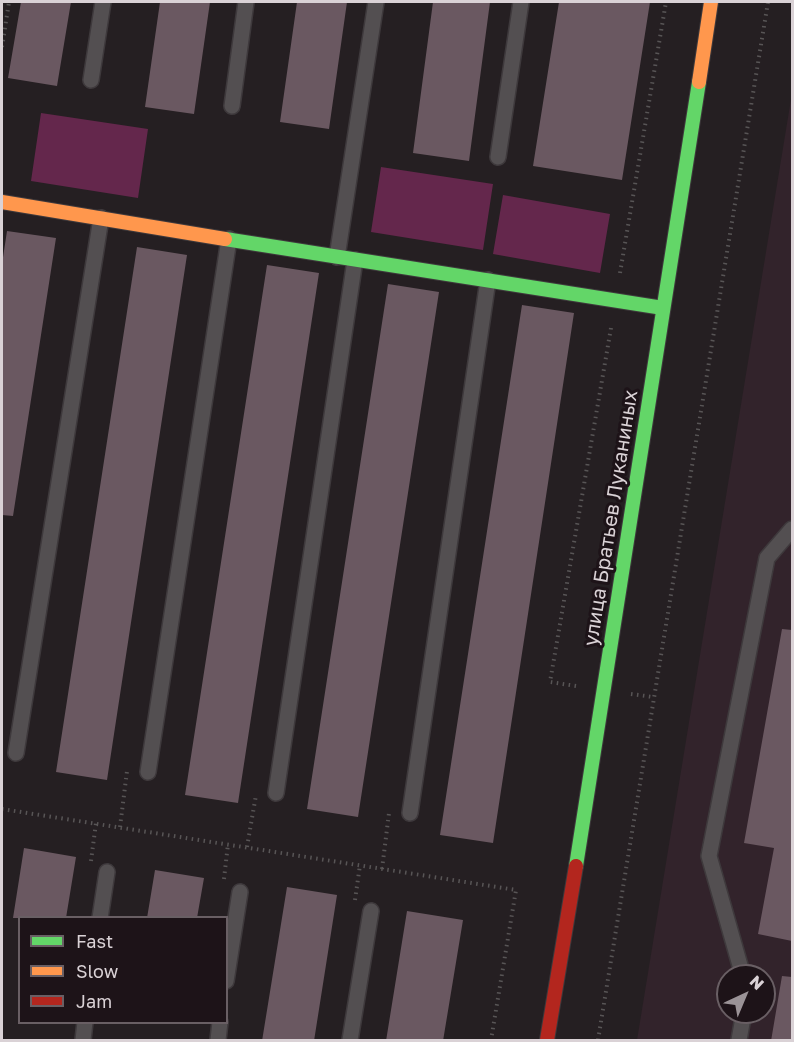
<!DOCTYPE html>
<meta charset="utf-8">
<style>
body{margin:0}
#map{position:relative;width:794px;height:1042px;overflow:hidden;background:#251f22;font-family:"Golos Text",sans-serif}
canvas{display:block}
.frame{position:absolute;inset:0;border:3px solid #dad2d6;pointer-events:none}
.legend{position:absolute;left:18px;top:916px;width:210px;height:108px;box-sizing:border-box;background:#1d1318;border:2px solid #695f64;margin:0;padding:8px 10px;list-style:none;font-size:18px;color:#dad2d6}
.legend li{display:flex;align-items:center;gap:12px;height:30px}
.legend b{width:30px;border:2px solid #695f64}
.north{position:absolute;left:716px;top:964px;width:60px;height:60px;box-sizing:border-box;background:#1d1318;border:2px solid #695f64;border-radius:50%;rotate:44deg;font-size:16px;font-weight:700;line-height:24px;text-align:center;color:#dad2d6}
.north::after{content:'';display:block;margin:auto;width:21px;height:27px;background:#9b9397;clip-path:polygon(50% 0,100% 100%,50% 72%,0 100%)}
</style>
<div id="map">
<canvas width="794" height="1042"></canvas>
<div class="frame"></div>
<ul class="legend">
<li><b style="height:8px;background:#63d668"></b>Fast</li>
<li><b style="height:8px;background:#ff974d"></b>Slow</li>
<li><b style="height:8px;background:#b3261e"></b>Jam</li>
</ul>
<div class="north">N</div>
</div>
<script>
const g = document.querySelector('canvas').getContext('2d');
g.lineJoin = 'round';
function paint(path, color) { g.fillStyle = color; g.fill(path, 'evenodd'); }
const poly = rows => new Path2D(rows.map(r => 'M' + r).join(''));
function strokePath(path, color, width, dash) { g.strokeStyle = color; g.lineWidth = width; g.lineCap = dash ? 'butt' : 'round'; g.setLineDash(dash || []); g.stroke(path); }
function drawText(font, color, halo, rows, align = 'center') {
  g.font = font + ' "Golos Text",sans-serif'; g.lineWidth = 6; g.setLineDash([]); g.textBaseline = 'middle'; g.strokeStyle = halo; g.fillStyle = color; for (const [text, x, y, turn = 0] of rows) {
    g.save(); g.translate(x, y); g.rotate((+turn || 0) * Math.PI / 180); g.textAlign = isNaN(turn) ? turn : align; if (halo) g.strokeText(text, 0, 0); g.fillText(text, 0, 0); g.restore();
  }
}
paint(poly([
 [792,93,792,1040,637,1040],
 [728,976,764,976,764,1012,728,1012]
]), '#32232b');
paint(poly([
 [41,113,148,129,138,198,31,181],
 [381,167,493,184,483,250,371,232],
 [503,195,610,214,600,273,493,254]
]), '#64274c');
paint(poly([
 [21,2,71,2,57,86,8,78],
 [160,2,210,2,194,114,145,107],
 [297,2,347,2,329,129,280,122],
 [433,2,490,2,469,161,413,153],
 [559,2,650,2,622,180,533,166],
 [7,231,56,238,13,516,2,515,2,264],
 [137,247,187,255,107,780,56,772],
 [267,265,319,273,238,803,185,795],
 [388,284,439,292,358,817,307,809],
 [522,305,574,313,493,843,440,835],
 [782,629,792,630,792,941,758,934,774,848,744,843],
 [24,848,76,857,66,918,13,918],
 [155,870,204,878,197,918,147,918],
 [287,887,337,895,314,1041,262,1041],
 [407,911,463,920,443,1041,386,1041],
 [782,976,792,977,792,1041,771,1041]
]), '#6a5861');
const lane = poly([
 [91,80,103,2],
 [232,106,246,2],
 [498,157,521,2],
 [337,257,376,2],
 [16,753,101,218],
 [148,772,229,239],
 [276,793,355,260],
 [410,813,488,280],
 [100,918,107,872],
 [743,976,709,856,767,558,792,529],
 [226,981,240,892],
 [83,1040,85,1022],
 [218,1040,220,1022],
 [350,1040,371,911],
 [739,1040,744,1012]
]);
const fast = poly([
 [225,239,663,308],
 [576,866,699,82]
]);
const slow = poly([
 [699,82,711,2],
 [2,202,225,239]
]);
const jam = poly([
 [547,1040,576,866]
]);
strokePath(lane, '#3e393c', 18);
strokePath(fast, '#3e393c', 16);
strokePath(slow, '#3e393c', 16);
strokePath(jam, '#3e393c', 16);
strokePath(poly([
 [2,47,9,2],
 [620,273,666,2],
 [576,686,550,682,611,328],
 [631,694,653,697],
 [2,809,516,890,491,1040],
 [120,827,127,771],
 [247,847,256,795],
 [91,861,96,823],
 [382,869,389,813],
 [224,879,228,844],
 [355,900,360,865],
 [598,1040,768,2]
]), '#585556', 4, [1.5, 4.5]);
strokePath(lane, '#534f51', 15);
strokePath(fast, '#63d668', 14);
strokePath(slow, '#ff974d', 14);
strokePath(jam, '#b3261e', 14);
drawText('20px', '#dad2d6', '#1d1318', [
 ["улица Братьев Луканиных",611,518,-81]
]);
</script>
